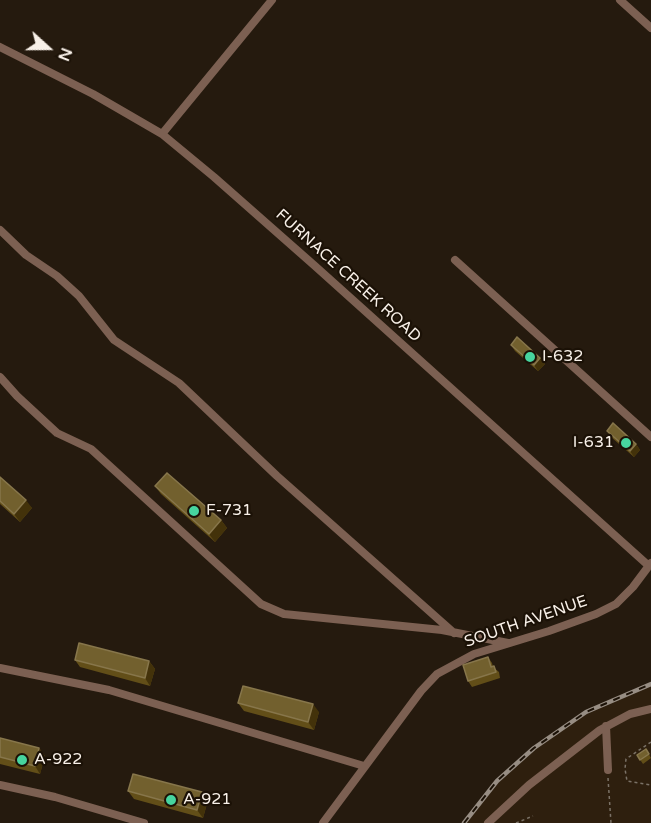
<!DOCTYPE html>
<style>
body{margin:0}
#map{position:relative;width:651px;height:823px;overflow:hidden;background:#251a0e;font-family:"Varela Round",sans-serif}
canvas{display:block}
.north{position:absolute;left:18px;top:18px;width:60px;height:60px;-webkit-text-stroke:4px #1b1106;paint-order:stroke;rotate:111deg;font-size:16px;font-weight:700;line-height:24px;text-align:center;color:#f8f0e8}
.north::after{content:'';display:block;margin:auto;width:21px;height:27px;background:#f8f0e8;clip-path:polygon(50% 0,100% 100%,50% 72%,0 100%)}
</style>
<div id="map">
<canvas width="651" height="823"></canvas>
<div class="north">N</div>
</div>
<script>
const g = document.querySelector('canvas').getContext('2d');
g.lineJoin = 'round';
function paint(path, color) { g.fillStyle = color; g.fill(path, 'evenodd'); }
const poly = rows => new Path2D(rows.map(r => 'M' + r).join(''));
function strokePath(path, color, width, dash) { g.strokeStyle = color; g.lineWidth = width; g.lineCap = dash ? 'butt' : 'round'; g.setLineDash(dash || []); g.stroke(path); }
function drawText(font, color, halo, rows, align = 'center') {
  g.font = font + ' "Varela Round",sans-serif'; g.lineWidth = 4.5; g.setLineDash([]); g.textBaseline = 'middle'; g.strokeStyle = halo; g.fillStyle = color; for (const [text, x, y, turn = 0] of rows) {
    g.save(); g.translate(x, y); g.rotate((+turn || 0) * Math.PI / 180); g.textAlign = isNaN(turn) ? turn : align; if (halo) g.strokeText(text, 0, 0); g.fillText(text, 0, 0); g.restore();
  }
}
paint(poly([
 [651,684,651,823,464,823,497,781,534,748,556,731,616,698]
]), '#2e1f0e');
strokePath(poly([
 [651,742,626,759,625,769,627,781,651,785],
 [608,778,611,823],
 [516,823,533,816]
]), '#7b7267', 1.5, [3, 3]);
strokePath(poly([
 [620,0,651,28],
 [0,47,93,94,162,134,214,177,315,266,649,566],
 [162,134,272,0],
 [0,230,26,255,57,276,79,296,114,340,179,383,277,476,454,633],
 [455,260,651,437],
 [0,377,17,396,57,433,91,449,261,604,284,614,442,630,508,643],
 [0,668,109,690,364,766],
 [606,726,608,770],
 [0,785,55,797,144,823],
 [323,823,421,691,437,674,474,654,549,631,596,614,616,604,633,587,651,563],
 [488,823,529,785,600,730,630,714,651,709]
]), '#7c6052', 8);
const rail = poly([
 [464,823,497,781,534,748,586,712,651,684]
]);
strokePath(rail, '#978d83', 4.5);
strokePath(rail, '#1b1106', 2, [7]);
paint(poly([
 [511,345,540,358,545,364,538,371,515,351],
 [607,431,636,444,640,450,634,457,611,437],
 [0,477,32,508,20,522,0,504],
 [155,486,221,520,227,528,215,542,161,494],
 [488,657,492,663,493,667,499,672,500,678,472,687,468,681],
 [75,660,149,661,155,669,150,686,80,667],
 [238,703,319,712,314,730,244,711],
 [0,738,39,748,45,756,40,774,0,764],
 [646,749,651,758,643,764,637,755],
 [128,791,202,792,208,800,203,818,134,799]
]), '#624e18');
paint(poly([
 [540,358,545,364,538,371,534,365],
 [636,444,640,450,634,457,630,451],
 [26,500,32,508,20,522,14,514],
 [221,520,227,528,215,542,209,534],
 [149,661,155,669,150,686,145,678],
 [313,704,319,712,314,730,308,722],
 [39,748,45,756,40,774,35,766],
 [202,792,208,800,203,818,197,810]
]), '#43320a');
const building = poly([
 [517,337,540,358,534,365,511,345,517,337],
 [613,423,636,444,630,451,607,431,613,423],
 [167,473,221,520,209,534,155,486,167,473],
 [0,477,26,500,14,514,0,501,0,477],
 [79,643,149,661,145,678,75,660,79,643],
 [488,657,491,667,494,666,496,672,468,681,463,665,488,657],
 [243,686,313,704,308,722,238,703,243,686],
 [0,738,39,748,35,766,0,757,0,738],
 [646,749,649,754,640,760,637,755,646,749],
 [133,774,202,792,197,810,128,791,133,774]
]);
paint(building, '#72602e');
strokePath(building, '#87764b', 1.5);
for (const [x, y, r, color] of [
 [530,357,6,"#47d49e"],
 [626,443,6,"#47d49e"],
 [194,511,6,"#47d49e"],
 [22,760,6,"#47d49e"],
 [171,800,6,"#47d49e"]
]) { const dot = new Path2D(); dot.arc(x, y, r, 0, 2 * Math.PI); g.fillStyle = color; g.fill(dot); strokePath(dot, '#1b1106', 2); }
drawText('16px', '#f8f0e8', '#1b1106', [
 ["FURNACE CREEK ROAD",348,276,42],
 ["SOUTH AVENUE",526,622,-19]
]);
drawText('16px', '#f8f0e8', '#1b1106', [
 ["I-632",542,357],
 ["I-631",614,443,"right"],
 ["F-731",206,511],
 ["A-922",34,760],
 ["A-921",183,800]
], 'left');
</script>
